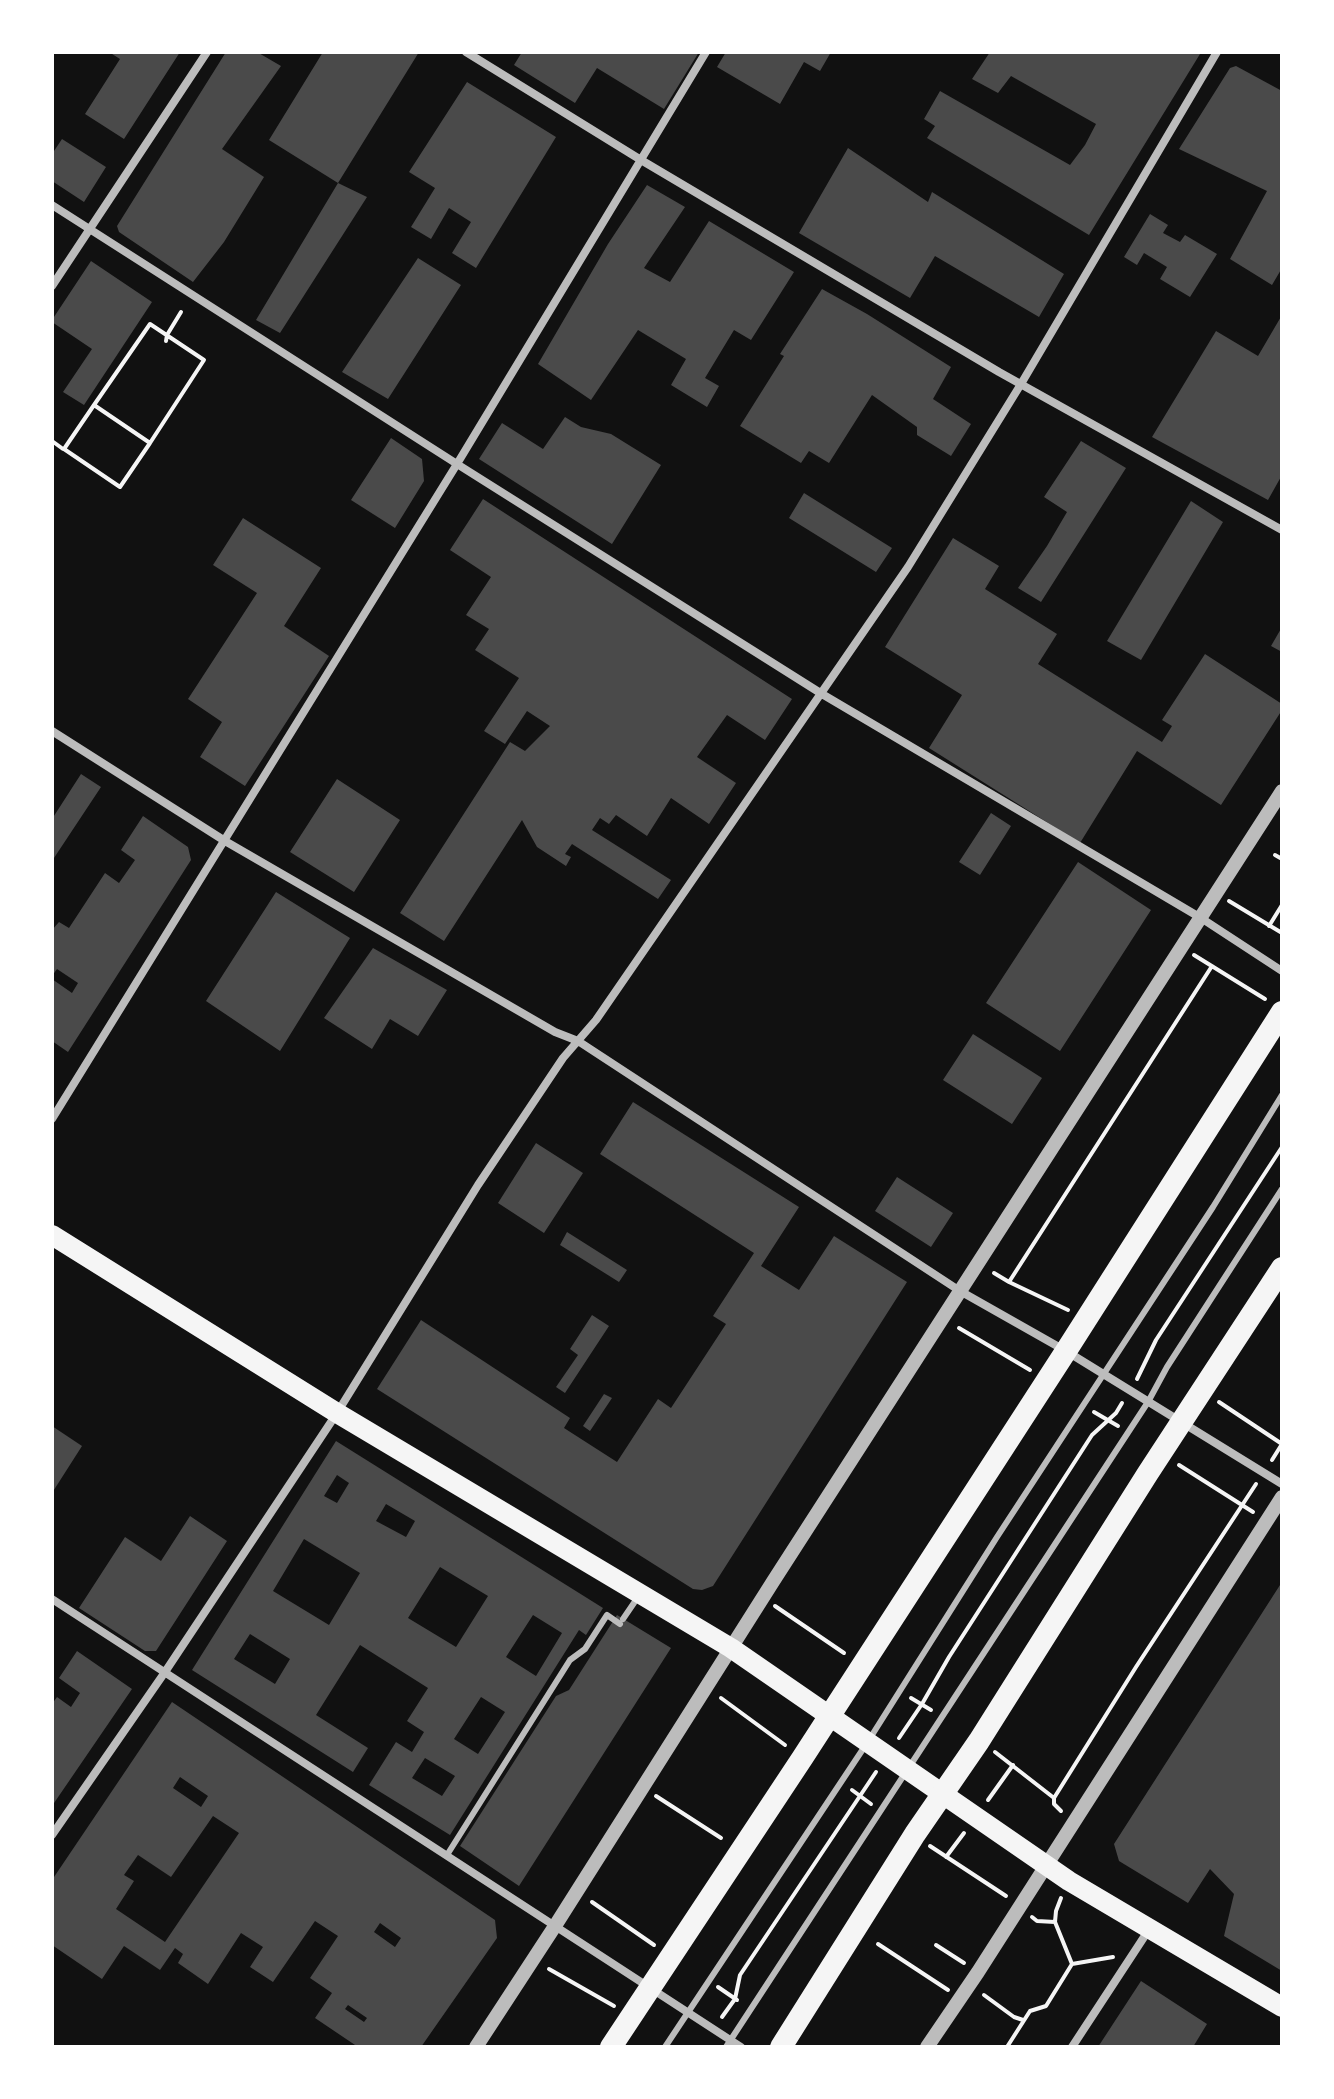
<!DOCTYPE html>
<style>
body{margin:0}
#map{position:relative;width:1334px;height:2099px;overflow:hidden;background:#111;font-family:Helvetica,sans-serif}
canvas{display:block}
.frame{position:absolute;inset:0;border:54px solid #fff;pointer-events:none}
</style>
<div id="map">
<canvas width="1334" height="2099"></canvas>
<div class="frame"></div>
</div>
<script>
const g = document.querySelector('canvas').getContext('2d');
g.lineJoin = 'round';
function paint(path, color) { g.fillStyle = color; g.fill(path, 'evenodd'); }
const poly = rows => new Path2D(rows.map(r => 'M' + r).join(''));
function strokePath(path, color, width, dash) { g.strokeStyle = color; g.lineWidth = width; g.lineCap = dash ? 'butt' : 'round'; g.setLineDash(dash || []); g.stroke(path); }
paint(poly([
 [109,52,180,52,124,139,85,114,120,59],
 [226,52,257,52,281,66,222,149,264,177,224,242,193,282,119,232,117,226],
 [323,52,419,52,338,183,269,140],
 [522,52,699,52,664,109,597,68,575,103,514,65],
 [726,52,831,52,820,71,804,62,780,104,717,67],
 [990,52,1199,52,1200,54,1089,235,927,138,935,126,924,119,940,91,1070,165,1085,145,1096,124,1011,76,998,93,972,79],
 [1236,66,1282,91,1282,268,1272,285,1230,259,1267,191,1179,149,1230,68],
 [467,82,556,137,476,268,452,253,471,222,449,208,431,239,411,227,435,188,409,172],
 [62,139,106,167,84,202,52,181,52,154],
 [848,148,928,202,932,192,1064,274,1039,317,935,256,910,298,799,233],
 [338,183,367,197,280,333,256,320],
 [647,185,685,207,644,268,670,282,709,221,794,272,751,340,734,330,705,378,719,386,707,407,671,385,686,359,638,330,591,400,538,364,608,244],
 [1150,214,1168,225,1163,233,1180,242,1185,235,1217,254,1190,297,1160,279,1167,267,1144,253,1137,265,1124,257],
 [418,258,461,285,388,399,342,372],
 [91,261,152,302,84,405,63,392,92,349,52,322,52,320],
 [822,289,867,314,951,367,933,399,971,424,951,456,917,435,917,427,872,395,829,463,809,451,801,463,740,426,784,356,780,354],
 [1282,315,1282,475,1268,500,1152,437,1216,331,1258,356],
 [565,417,581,427,611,434,661,465,612,544,479,459,502,423,543,449],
 [391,438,422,459,424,481,395,528,351,500],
 [1081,441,1126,468,1041,602,1018,588,1047,546,1067,512,1044,497],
 [804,493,892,548,876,572,789,518],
 [483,499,792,699,765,740,727,715,697,757,736,783,709,824,671,798,647,836,616,815,609,824,600,818,592,830,671,880,658,899,572,844,565,854,571,857,566,866,537,847,522,820,444,941,400,913,510,742,525,751,550,726,527,711,505,744,484,731,519,678,475,650,489,629,466,615,491,577,450,550],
 [1191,501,1223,522,1141,660,1107,641],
 [243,518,321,568,284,626,329,656,245,786,200,757,222,722,188,699,257,593,213,565],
 [953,538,999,566,985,589,1057,634,1038,664,1162,742,1172,726,1162,720,1205,654,1282,704,1282,710,1221,805,1137,751,1080,843,929,748,962,695,885,647],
 [1282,627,1282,652,1271,646],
 [81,774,101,787,52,861,52,819],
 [337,779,400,820,354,892,290,852],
 [991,813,1011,826,980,875,959,862],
 [143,816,188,847,191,860,68,1052,52,1041,52,979,72,993,78,983,57,969,52,976,52,930,59,922,69,928,105,873,119,883,135,860,121,850],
 [1078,862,1151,910,1060,1051,986,1003],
 [276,892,350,938,280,1051,206,1001],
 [373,948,447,990,418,1036,390,1019,372,1049,324,1018],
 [973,1034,1042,1078,1012,1124,943,1080],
 [633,1102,799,1207,761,1266,799,1290,834,1236,907,1282,713,1586,702,1590,693,1589,377,1389,421,1320,570,1418,564,1428,617,1462,658,1399,671,1408,726,1324,713,1316,754,1253,600,1154],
 [536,1143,583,1173,544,1233,498,1203],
 [897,1177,953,1213,931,1247,875,1211],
 [567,1232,627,1270,619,1282,560,1245],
 [592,1315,609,1326,565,1393,556,1387,578,1355,570,1349],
 [604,1394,612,1398,590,1431,583,1426],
 [52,1426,82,1446,52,1493],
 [336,1441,603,1608,586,1635,579,1630,450,1835,369,1785,396,1742,412,1752,424,1732,407,1721,428,1688,360,1645,316,1715,368,1748,353,1772,192,1670],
 [337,1475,349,1483,337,1503,324,1496],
 [386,1504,415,1521,406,1537,376,1521],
 [304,1539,360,1573,329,1625,273,1591],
 [440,1567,488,1596,456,1647,408,1618],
 [533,1615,562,1633,536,1676,506,1657],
 [250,1634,290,1659,275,1684,234,1659],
 [481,1697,505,1712,478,1754,454,1739],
 [425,1758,455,1776,442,1796,412,1778],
 [190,1516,227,1541,156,1651,145,1651,79,1608,125,1537,161,1561],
 [1280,1585,1282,1587,1282,1971,1224,1936,1234,1894,1210,1869,1188,1903,1119,1861,1114,1844],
 [617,1615,671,1648,519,1886,460,1846,556,1696,569,1690],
 [77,1651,132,1689,52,1806,52,1704,57,1697,71,1707,80,1693,59,1678],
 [172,1702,495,1920,497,1938,421,2047,358,2047,315,2018,332,1993,310,1978,338,1936,315,1921,273,1982,250,1967,263,1947,241,1933,208,1984,178,1963,183,1954,175,1948,160,1970,124,1946,102,1979,52,1945,52,1880],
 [180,1777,208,1796,201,1807,173,1788],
 [213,1816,239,1833,165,1942,116,1909,134,1881,124,1875,138,1855,171,1877],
 [380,1923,401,1938,395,1947,374,1932],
 [348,2005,367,2018,364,2022,345,2009],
 [1141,1981,1207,2024,1193,2047,1098,2047]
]), '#4a4a4a');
strokePath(poly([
 [166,341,167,335,181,312],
 [94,405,150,443,120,487,64,449,94,405,150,324,204,360,150,443],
 [52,441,63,449],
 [1275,855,1282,859],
 [1229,901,1282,933],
 [1269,926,1282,905],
 [1194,955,1265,999],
 [994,1273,1009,1282,1068,1310],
 [1009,1282,1212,966],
 [959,1328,1030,1370],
 [1137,1379,1156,1340,1282,1147],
 [1219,1402,1282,1444],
 [1094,1412,1118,1426],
 [1272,1460,1282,1444],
 [1179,1465,1253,1512],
 [775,1606,844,1653],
 [721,1698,785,1745],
 [911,1698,931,1710],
 [899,1738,922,1704,949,1657,1092,1435,1116,1413,1122,1403],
 [995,1752,1054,1798,1054,1804,1061,1811],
 [852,1790,871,1804],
 [656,1796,721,1838],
 [1054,1798,1136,1667,1256,1484],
 [988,1800,1013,1765],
 [930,1846,1006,1896],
 [946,1857,964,1833],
 [592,1902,654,1945],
 [1032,1917,1037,1921,1055,1922],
 [878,1944,948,1990],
 [936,1945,964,1963],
 [1072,1964,1113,1957],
 [549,1969,614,2006],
 [718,1987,737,2000],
 [984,1995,1014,2017,1023,2020],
 [722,2017,735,1999,740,1975,876,1772],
 [1007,2047,1030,2011,1046,2006,1072,1964,1055,1922,1056,1911,1061,1898]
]), '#f5f5f5', 4);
strokePath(poly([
 [623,1619,638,1597],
 [447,1855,570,1660,585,1649,607,1615,620,1624],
 [665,2047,867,1743,997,1537,1213,1207,1282,1095],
 [726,2047,1148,1402,1167,1367,1282,1189]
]), '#bcbcbc', 6);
strokePath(poly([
 [466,52,641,160,999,372,1282,530],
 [52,205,457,464,822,694,1201,918,1282,971],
 [52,286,207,52],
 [52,731,225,841,555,1032,578,1041,960,1291,1066,1351,1282,1484],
 [52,1119,457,464,706,52],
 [52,1599,741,2047],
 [52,1835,165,1672,337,1413,478,1185,563,1058,596,1020,908,567,1021,384,1217,52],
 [1072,2047,1148,1931]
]), '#bcbcbc', 8);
strokePath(poly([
 [476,2047,555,1926,774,1580,1282,791],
 [927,2047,978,1972,1282,1497]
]), '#bcbcbc', 14);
strokePath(poly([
 [52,1235,337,1413,731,1648,1069,1881,1282,2007]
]), '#f5f5f5', 20);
strokePath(poly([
 [611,2047,803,1757,1066,1351,1282,1012],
 [781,2047,915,1834,979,1741,1148,1473,1282,1268]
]), '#f5f5f5', 22);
</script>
